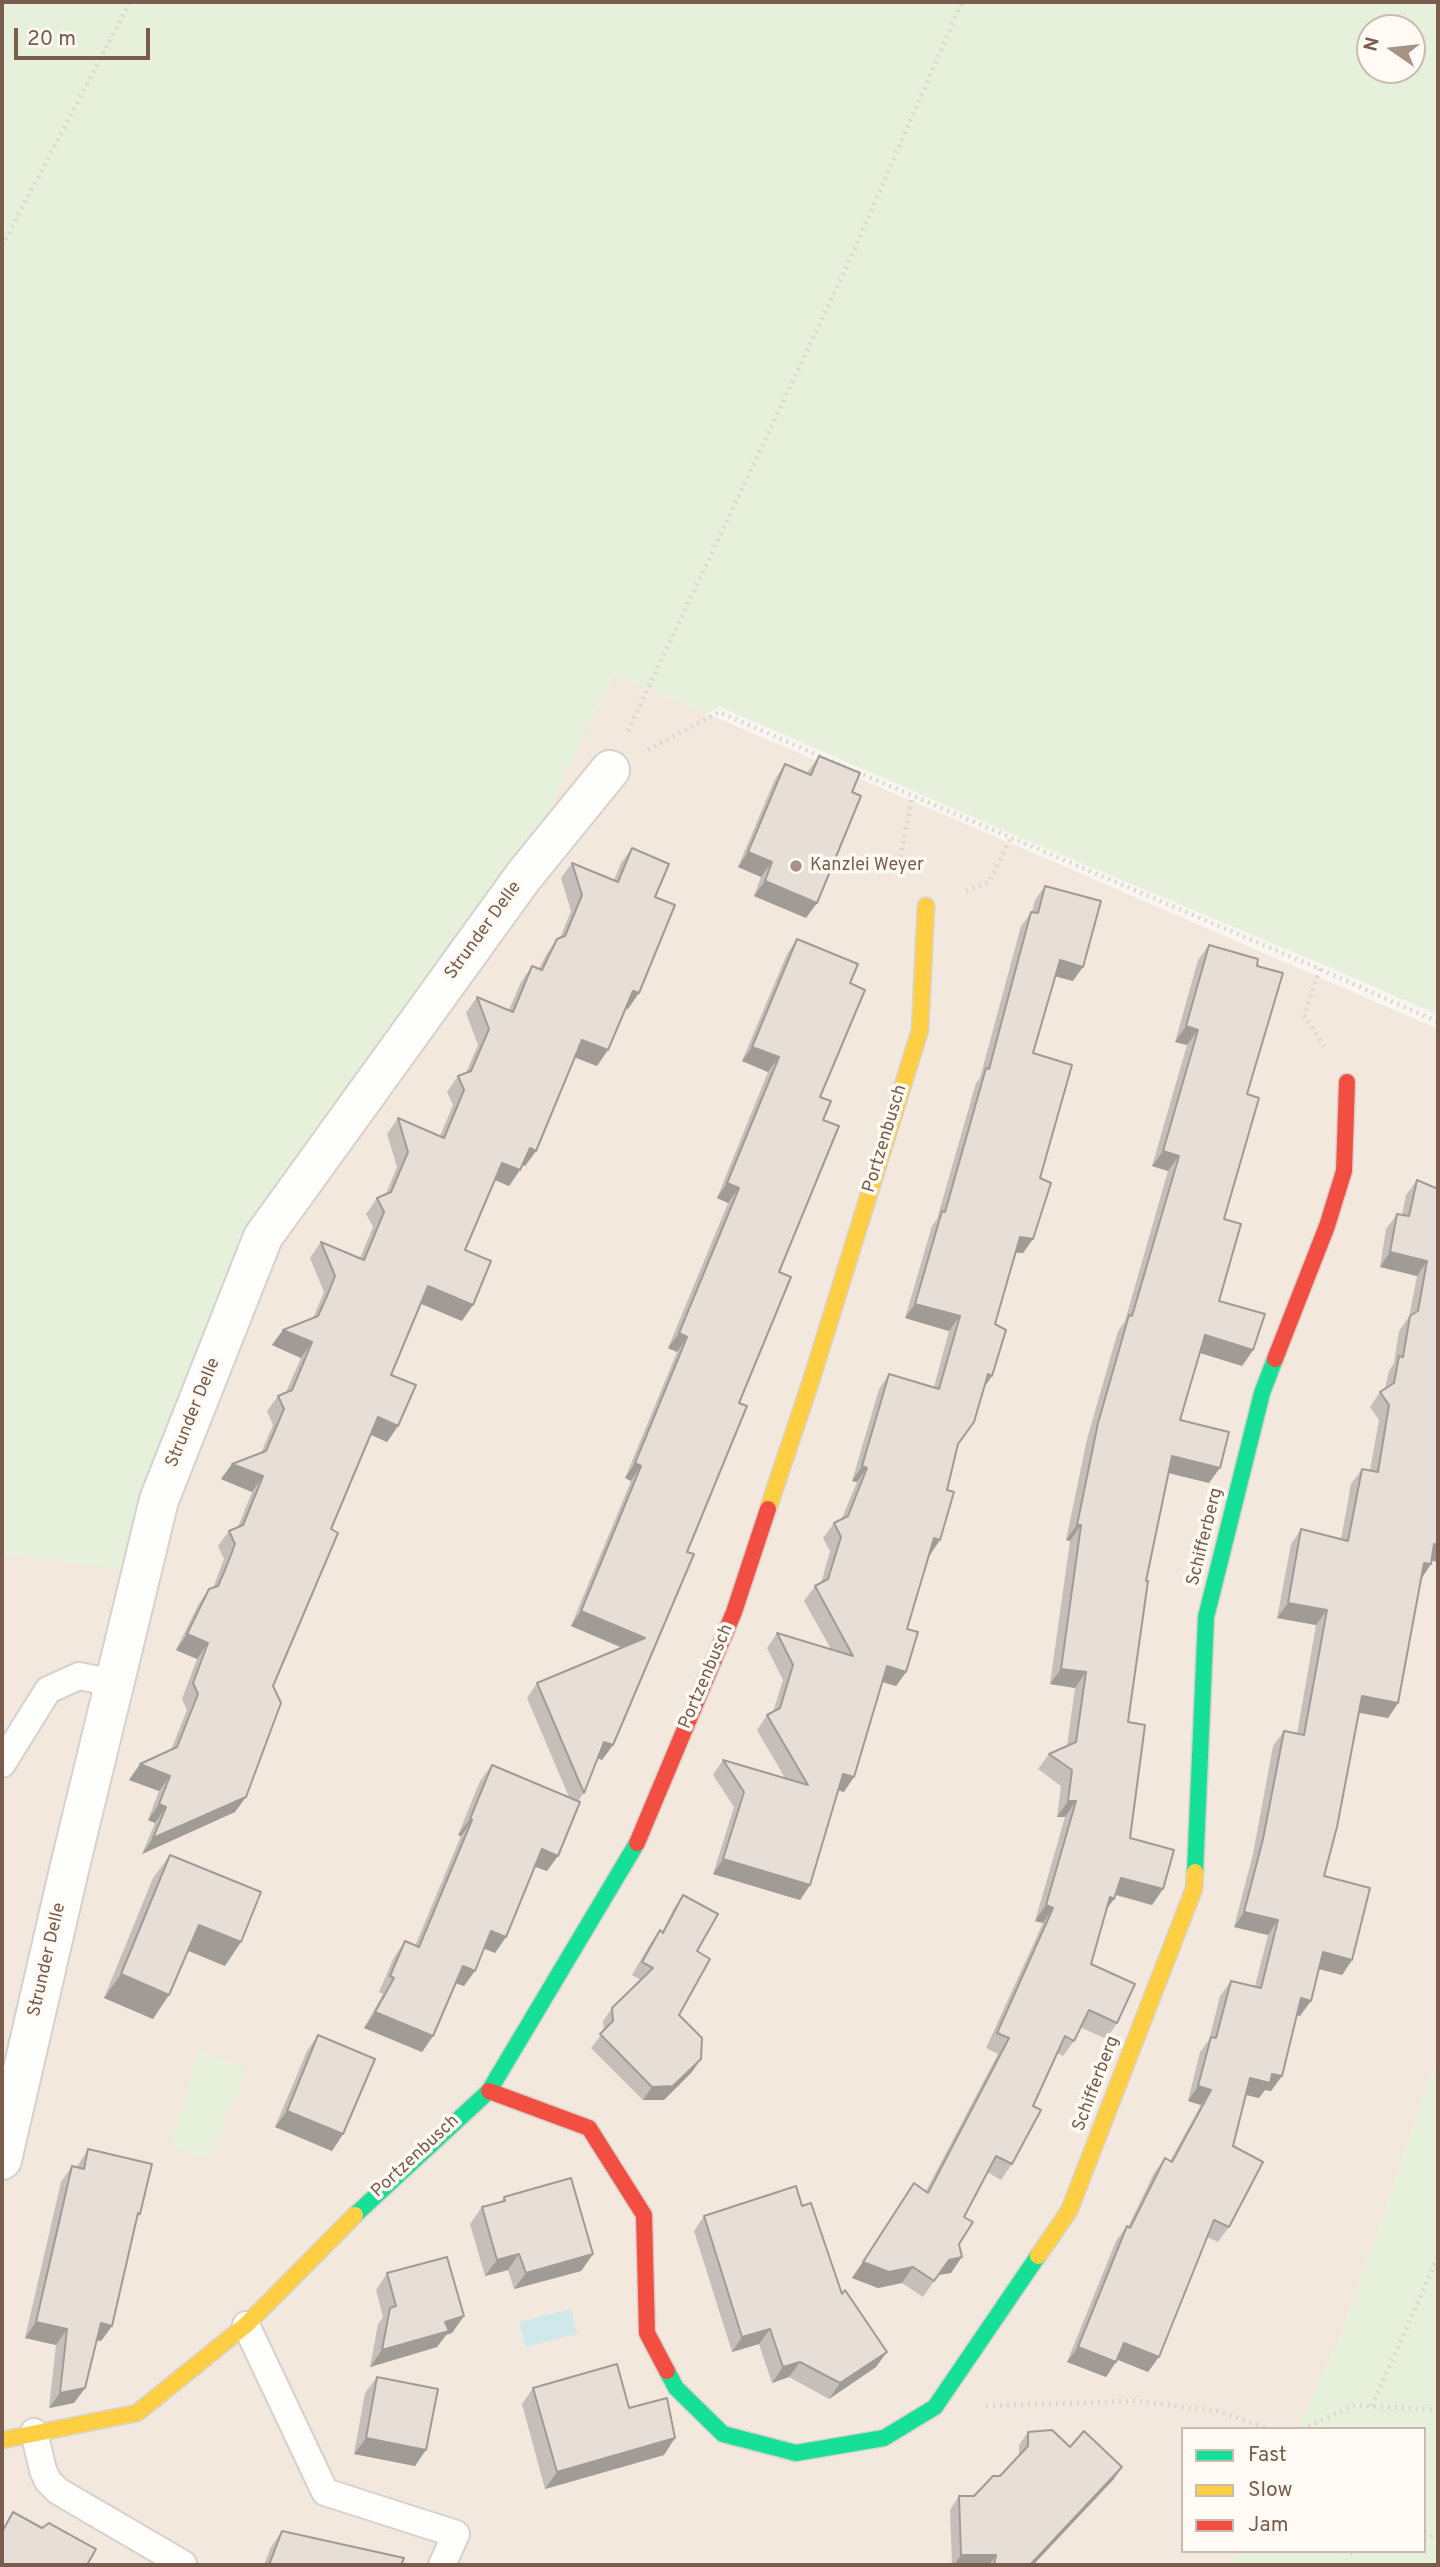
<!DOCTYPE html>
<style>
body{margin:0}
#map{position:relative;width:1440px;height:2567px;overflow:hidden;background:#f9f5f0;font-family:Overpass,sans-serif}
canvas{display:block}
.frame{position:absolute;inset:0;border:4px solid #7a5c4d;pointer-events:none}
.legend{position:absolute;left:1181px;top:2427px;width:245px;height:126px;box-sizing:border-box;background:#fffaf3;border:2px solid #cabbb1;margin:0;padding:9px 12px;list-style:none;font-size:21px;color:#7a5c4d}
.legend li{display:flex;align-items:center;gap:14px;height:35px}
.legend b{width:35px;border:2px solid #cabbb1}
.north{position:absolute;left:1356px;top:14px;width:70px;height:70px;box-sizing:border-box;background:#fffaf3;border:2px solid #cabbb1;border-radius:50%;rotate:284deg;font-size:19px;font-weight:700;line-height:28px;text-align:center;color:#7a5c4d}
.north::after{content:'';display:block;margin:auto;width:24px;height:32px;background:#a69286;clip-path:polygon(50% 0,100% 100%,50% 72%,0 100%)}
.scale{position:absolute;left:14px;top:28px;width:136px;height:32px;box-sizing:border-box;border:4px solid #7a5c4d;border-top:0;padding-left:9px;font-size:21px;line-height:24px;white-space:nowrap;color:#7a5c4d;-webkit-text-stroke:5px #fffaf3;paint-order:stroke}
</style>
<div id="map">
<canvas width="1440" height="2567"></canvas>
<div class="frame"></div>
<ul class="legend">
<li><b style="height:9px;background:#16e098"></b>Fast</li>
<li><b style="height:9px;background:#ffcf43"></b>Slow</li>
<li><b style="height:9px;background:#f24e42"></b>Jam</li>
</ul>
<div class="north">N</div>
<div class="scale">20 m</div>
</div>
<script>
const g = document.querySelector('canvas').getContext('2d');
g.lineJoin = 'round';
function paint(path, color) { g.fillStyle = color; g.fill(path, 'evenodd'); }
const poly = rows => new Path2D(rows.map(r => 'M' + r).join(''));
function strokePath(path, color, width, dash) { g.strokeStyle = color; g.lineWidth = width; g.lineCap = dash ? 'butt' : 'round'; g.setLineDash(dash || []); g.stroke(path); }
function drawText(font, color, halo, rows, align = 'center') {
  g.font = font + ' Overpass,sans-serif'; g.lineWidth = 7; g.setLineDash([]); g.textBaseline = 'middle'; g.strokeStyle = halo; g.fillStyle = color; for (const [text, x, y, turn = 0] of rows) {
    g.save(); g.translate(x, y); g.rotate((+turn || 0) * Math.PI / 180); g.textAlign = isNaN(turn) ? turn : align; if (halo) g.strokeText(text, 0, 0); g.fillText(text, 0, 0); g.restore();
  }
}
paint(poly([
 [614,674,1022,848,1438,1029,1438,2058,1342,2334,1297,2429,1183,2429,1183,2551,1238,2551,1231,2565,2,2565,2,1553,155,1573,169,1509,273,1247,519,872]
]), '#f2e8de');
paint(poly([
 [2,2,1438,2,1438,1015,1324,965,1014,835,720,707,706,714,614,674,519,872,273,1247,169,1509,155,1574,2,1553],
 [1370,28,1412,28,1412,70,1370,70],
 [199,2051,247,2069,209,2159,171,2148],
 [1438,2058,1438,2565,1231,2565,1238,2551,1424,2551,1424,2429,1297,2429,1342,2334]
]), '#e7f0db');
paint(poly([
 [571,2309,577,2334,526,2347,519,2322]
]), '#d0e8ea');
const lane = poly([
 [2,1764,48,1690,79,1676,114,1683],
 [246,2325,325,2492,456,2534,442,2565],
 [34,2432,43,2470,48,2481,58,2491,183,2564]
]);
const street = poly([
 [2,2160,69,1870,159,1500,263,1237,523,877,610,770]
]);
const fast = poly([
 [1195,1872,1206,1617,1262,1393,1275,1359],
 [355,2215,489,2091,637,1843],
 [667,2371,676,2388,723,2434,796,2453,884,2438,935,2407,1038,2256]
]);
const slow = poly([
 [768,1509,811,1381,920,1030,926,906],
 [1038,2256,1069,2211,1194,1889,1195,1872],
 [2,2440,137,2413,246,2325,355,2215]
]);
const jam = poly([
 [1275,1359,1327,1226,1344,1171,1347,1082],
 [637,1843,734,1612,768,1509],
 [489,2091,589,2128,644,2215,647,2333,667,2371]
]);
strokePath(lane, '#d7d1cb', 30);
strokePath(street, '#d7d1cb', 42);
strokePath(fast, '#d9d2cb', 19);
strokePath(slow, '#d9d2cb', 19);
strokePath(jam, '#d9d2cb', 19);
strokePath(poly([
 [2,246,130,2],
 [628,731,847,266,962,2],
 [648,750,719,712,845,767],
 [857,772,1320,969,1438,1022],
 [902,870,899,865,912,797],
 [966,891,989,882,1010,839],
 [1320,969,1304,1015,1324,1046],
 [986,2406,1136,2401,1218,2411,1269,2429],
 [1372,2406,1438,2256],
 [1302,2429,1355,2405,1438,2410],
 [1424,2538,1438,2535],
 [1345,2551,1347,2554,1359,2551]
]), '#dcd5d0', 4.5, [2, 5]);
strokePath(lane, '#fefefd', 26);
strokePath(street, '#fefefd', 38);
strokePath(fast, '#16e098', 16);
strokePath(slow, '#ffcf43', 16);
strokePath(jam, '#f24e42', 16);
paint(poly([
 [819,756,852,792,806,918,754,896,761,877,738,867,775,779,785,764,807,773],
 [632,848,655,897,628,1009,626,1008,597,1066,575,1057,536,1151,525,1166,522,1165,520,1170,509,1186,494,1180,465,1250,462,1321,421,1304,391,1375,398,1426,387,1442,371,1435,331,1529,273,1686,235,1812,142,1854,155,1823,148,1820,159,1791,129,1780,171,1750,187,1710,182,1699,197,1659,176,1650,198,1605,209,1589,213,1588,216,1580,224,1559,218,1546,229,1531,238,1527,252,1492,221,1479,232,1464,261,1453,273,1425,267,1411,278,1396,286,1392,301,1358,272,1345,283,1330,313,1318,324,1292,310,1258,321,1242,360,1258,373,1227,366,1214,377,1198,386,1194,397,1167,387,1134,398,1118,440,1136,453,1105,447,1092,458,1076,466,1073,478,1045,466,1013,477,997,509,1010,521,982,532,966,539,969,546,955,557,939,560,938,571,911,561,878,572,863,614,880,621,863],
 [1045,886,1073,981,1055,976,1033,1053,1040,1178,1033,1239,1023,1253,1016,1253,995,1324,992,1376,984,1388,958,1445,930,1555,907,1629,906,1672,896,1686,882,1682,844,1792,838,1790,810,1885,800,1900,713,1874,734,1807,713,1775,723,1760,785,1778,757,1730,767,1715,773,1712,783,1680,767,1648,777,1633,831,1649,804,1601,815,1586,821,1583,830,1551,823,1538,834,1523,842,1518,857,1482,852,1481,879,1389,889,1374,934,1387,949,1331,905,1318,932,1226,937,1219,976,1083,980,1078,1021,926,1032,912,1035,900],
 [797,939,850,983,820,1097,823,1120,779,1272,739,1403,687,1552,613,1745,602,1760,598,1758,584,1793,578,1801,547,1871,534,1866,506,1937,495,1953,484,1948,464,1986,456,1983,433,2036,422,2052,364,2028,383,1994,379,1992,394,1957,405,1941,415,1946,461,1836,458,1835,480,1781,492,1765,569,1797,527,1698,537,1683,622,1648,571,1626,631,1481,625,1478,677,1352,668,1348,728,1203,717,1198,768,1072,742,1061,787,954],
 [1209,945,1257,966,1247,1094,1224,1219,1219,1301,1253,1350,1242,1366,1200,1353,1180,1420,1209,1483,1168,1473,1146,1581,1128,1722,1130,1838,1163,1889,1152,1905,1115,1895,1106,1910,1091,1964,1117,2023,1106,2039,1080,2027,1074,2041,1063,2056,1057,2053,1033,2106,1012,2164,1001,2180,987,2172,964,2217,959,2244,951,2273,938,2275,923,2297,902,2283,878,2288,852,2278,914,2183,926,2191,998,2054,986,2048,1043,1923,1035,1921,1065,1817,1057,1817,1061,1786,1038,1769,1049,1754,1067,1746,1075,1688,1050,1684,1070,1541,1066,1540,1087,1439,1118,1331,1125,1321,1168,1171,1152,1166,1187,1045,1175,1042,1198,960],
 [1417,1180,1438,1189,1432,1561,1431,1564,1422,1578,1398,1703,1388,1718,1359,1713,1324,1876,1352,1960,1342,1975,1318,1969,1300,2016,1297,2015,1282,2076,1271,2091,1265,2090,1259,2098,1246,2095,1233,2146,1229,2227,1218,2242,1207,2237,1148,2372,1117,2359,1106,2377,1067,2362,1116,2241,1127,2226,1128,2227,1154,2173,1165,2158,1170,2161,1201,2105,1188,2101,1200,2052,1209,2040,1220,1996,1231,1981,1255,1986,1268,1935,1234,1927,1253,1854,1273,1746,1284,1731,1297,1734,1316,1625,1277,1618,1291,1544,1301,1529,1341,1539,1351,1484,1362,1469,1370,1470,1379,1420,1370,1407,1380,1392,1385,1389,1389,1371,1394,1363,1399,1331,1409,1317,1417,1276,1380,1267,1386,1229,1397,1214,1402,1215,1406,1195],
 [170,1855,225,1966,188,1951,153,2019,104,1998,153,1878],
 [683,1895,697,1951,679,2015,692,2072,664,2100,643,2100,591,2048,604,2031,603,2021,612,2008,641,1980,632,1975,650,1944,660,1930,662,1932,674,1908],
 [318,2035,343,2134,332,2151,275,2127,307,2051],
 [88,2149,140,2214,137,2219,112,2326,101,2341,97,2340,85,2388,74,2403,49,2408,56,2345,25,2338,61,2182,72,2166,77,2167],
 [504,2197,593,2254,581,2271,514,2289,508,2270,485,2276,470,2224,482,2207,501,2202],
 [802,2206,876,2367,829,2399,789,2377,772,2383,759,2344,732,2352,694,2231,704,2216],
 [387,2273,464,2316,452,2333,446,2335,437,2347,370,2367,378,2324,383,2317,376,2290],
 [377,2377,415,2466,354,2454,365,2393],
 [533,2388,629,2408,664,2455,545,2489,522,2404],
 [1028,2432,1122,2467,1113,2480,1033,2565,952,2565,950,2510,959,2496,974,2496,1000,2476,1019,2456,1019,2445],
 [282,2531,401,2565,264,2565,271,2547]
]), '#c6bfb9');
paint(poly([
 [748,852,772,862,761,877,738,867],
 [765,881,817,903,806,918,754,896],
 [1060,960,1083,967,1073,981,1050,975],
 [633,991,639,993,628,1009,622,1007],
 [1186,1026,1198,1030,1187,1045,1175,1042],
 [582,1040,608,1050,597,1066,571,1056],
 [752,1047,779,1057,768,1072,742,1061],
 [530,1148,536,1151,525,1166,519,1164],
 [1163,1151,1179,1156,1168,1171,1152,1166],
 [502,1163,520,1170,509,1186,491,1178],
 [727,1183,739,1188,728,1203,717,1198],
 [1020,1237,1033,1239,1023,1253,1010,1252],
 [1390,1252,1427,1261,1417,1276,1380,1267],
 [428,1286,473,1305,462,1321,417,1302],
 [915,1304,960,1316,949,1331,905,1318],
 [283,1330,312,1342,301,1358,272,1345],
 [679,1333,687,1337,677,1352,668,1348],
 [1205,1335,1253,1350,1242,1366,1194,1351],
 [988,1374,992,1376,982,1390],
 [378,1417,398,1426,387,1442,367,1433],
 [1172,1456,1220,1468,1209,1483,1161,1471],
 [635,1463,641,1466,631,1481,625,1478],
 [232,1464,263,1476,252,1492,221,1479],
 [862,1466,867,1468,857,1482,852,1481],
 [1077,1525,1081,1525,1070,1541,1066,1540],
 [934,1538,940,1540,930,1555,924,1553],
 [1434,1544,1438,1545,1438,1562,1424,1559],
 [1424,1563,1431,1564,1421,1579],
 [1288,1603,1327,1610,1316,1625,1277,1618],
 [581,1611,645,1638,635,1653,571,1626],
 [187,1634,208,1643,197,1659,176,1650],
 [887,1666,906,1672,896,1686,876,1680],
 [1061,1669,1086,1672,1075,1688,1050,1684],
 [1362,1696,1398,1703,1388,1718,1351,1711],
 [604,1742,613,1745,602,1760,594,1757],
 [140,1764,170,1776,159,1791,129,1780],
 [843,1774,854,1777,844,1792,833,1789],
 [246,1797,235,1812,142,1854,153,1838],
 [1068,1801,1076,1801,1065,1817,1057,1817],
 [159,1804,166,1807,155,1823,148,1820],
 [470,1819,472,1820,461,1836,458,1835],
 [542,1849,558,1856,547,1871,530,1865],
 [723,1859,810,1885,800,1900,713,1874],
 [1121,1878,1163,1889,1152,1905,1110,1893],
 [1110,1897,1114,1899,1103,1914],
 [1046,1905,1053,1908,1043,1923,1035,1921],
 [1244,1912,1278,1920,1268,1935,1234,1927],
 [199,1925,241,1942,225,1966,182,1948],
 [491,1931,506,1937,495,1953,480,1947],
 [1323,1952,1352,1960,1342,1975,1312,1967],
 [463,1966,475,1971,464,1986,452,1982],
 [121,1974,169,1995,153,2019,104,1998],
 [1301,1998,1311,2001,1300,2016,1290,2013],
 [375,2012,433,2036,422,2052,364,2028],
 [701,2059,692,2072,664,2100,643,2100,652,2087],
 [1272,2074,1282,2076,1271,2091,1265,2090,1259,2098,1239,2093,1250,2078],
 [1198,2086,1211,2090,1201,2105,1188,2101],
 [287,2111,343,2134,332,2151,275,2127],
 [519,2254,508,2270,485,2276,497,2260],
 [593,2254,581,2271,514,2289,526,2273],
 [962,2257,951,2273,938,2275,949,2260],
 [863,2262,913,2267,902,2283,878,2288,852,2278],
 [464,2316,452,2333,446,2335,437,2347,370,2367,382,2350,445,2322],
 [36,2322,67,2329,56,2345,25,2338],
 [101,2323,112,2326,101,2341,90,2339],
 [770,2329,759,2344,732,2352,742,2337],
 [1124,2343,1159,2357,1148,2372,1113,2358],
 [1078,2347,1116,2362,1106,2377,1067,2362],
 [887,2352,876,2367,829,2399,840,2383],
 [800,2362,789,2377,772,2383,783,2367],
 [85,2388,74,2403,49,2408,60,2393],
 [366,2438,426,2450,415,2466,354,2454],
 [675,2438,664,2455,545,2489,557,2472],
 [1122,2467,1113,2480,1033,2565,1030,2565],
 [961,2555,996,2555,989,2565,954,2565]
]), '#a19b96');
const building = poly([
 [819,756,860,773,852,792,861,796,817,903,765,881,772,862,748,852,785,764,811,775,819,756],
 [632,848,669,864,655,897,675,905,639,993,633,991,608,1050,582,1040,536,1151,530,1148,520,1170,502,1163,465,1250,491,1261,473,1305,428,1286,391,1375,416,1385,398,1426,378,1417,331,1529,338,1533,273,1686,281,1703,246,1797,153,1838,166,1807,159,1804,170,1776,140,1764,177,1747,198,1694,193,1683,208,1643,187,1634,209,1589,218,1586,227,1565,235,1544,229,1531,243,1525,263,1476,232,1464,266,1451,284,1409,278,1396,292,1390,312,1342,283,1330,318,1316,327,1296,335,1276,321,1242,364,1260,384,1212,377,1198,391,1192,408,1152,398,1118,444,1138,464,1090,458,1076,471,1071,489,1029,477,997,513,1012,532,966,542,970,557,939,565,936,582,895,572,863,618,882,632,848],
 [1045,886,1101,901,1083,967,1060,960,1033,1053,1072,1065,1040,1178,1051,1183,1033,1239,1020,1237,995,1324,1006,1330,992,1376,988,1374,974,1422,958,1444,947,1490,954,1492,940,1540,934,1538,907,1629,918,1632,906,1672,887,1666,854,1777,843,1774,810,1885,723,1859,744,1792,723,1760,808,1785,767,1715,780,1708,793,1665,777,1633,853,1656,815,1586,828,1579,841,1537,834,1523,848,1516,867,1468,862,1466,889,1374,939,1389,960,1316,915,1304,942,1211,945,1212,986,1068,989,1069,1031,912,1038,913,1045,886],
 [797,939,858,964,850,983,865,990,820,1097,831,1101,823,1120,839,1126,779,1272,791,1277,739,1403,747,1406,687,1552,694,1554,613,1745,604,1742,584,1793,537,1683,645,1638,581,1611,641,1466,635,1463,687,1337,679,1333,739,1188,727,1183,779,1057,752,1047,797,939],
 [1209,945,1258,959,1257,966,1283,973,1247,1094,1259,1098,1224,1219,1241,1224,1219,1301,1265,1314,1253,1350,1205,1335,1180,1420,1229,1432,1220,1468,1172,1456,1146,1581,1148,1581,1128,1722,1145,1725,1130,1838,1174,1850,1163,1889,1121,1878,1114,1899,1110,1897,1091,1964,1135,1984,1117,2023,1089,2010,1074,2041,1065,2036,1033,2106,1041,2110,1012,2164,996,2156,964,2217,973,2222,959,2244,962,2257,949,2260,934,2281,913,2267,889,2272,863,2262,914,2183,928,2193,1009,2038,997,2033,1053,1908,1046,1905,1076,1801,1068,1801,1072,1770,1049,1754,1076,1742,1086,1672,1061,1669,1081,1525,1077,1525,1098,1423,1129,1315,1132,1316,1179,1156,1163,1151,1198,1030,1186,1026,1209,945],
 [1417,1180,1438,1189,1438,1545,1434,1544,1431,1564,1424,1563,1398,1703,1362,1696,1337,1827,1324,1876,1370,1888,1352,1960,1323,1952,1311,2001,1301,1998,1282,2076,1272,2074,1270,2083,1250,2078,1233,2146,1263,2162,1229,2227,1214,2220,1159,2357,1124,2343,1116,2362,1078,2347,1127,2226,1130,2228,1165,2158,1172,2162,1211,2090,1198,2086,1211,2037,1216,2038,1231,1981,1261,1988,1278,1920,1244,1912,1263,1839,1284,1731,1304,1735,1327,1610,1288,1603,1301,1529,1348,1541,1362,1469,1378,1472,1389,1405,1380,1392,1394,1383,1399,1356,1403,1357,1410,1316,1418,1311,1427,1261,1390,1252,1397,1214,1409,1216,1417,1180],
 [492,1765,580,1802,558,1856,542,1849,506,1937,491,1931,475,1971,463,1966,433,2036,375,2012,394,1978,390,1976,405,1941,419,1947,472,1820,470,1819,492,1765],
 [170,1855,261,1892,241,1942,199,1925,169,1995,121,1974,170,1855],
 [683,1895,718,1914,697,1951,710,1959,679,2015,702,2038,701,2059,673,2086,652,2087,600,2034,613,2021,612,2008,653,1968,642,1962,660,1930,663,1933,683,1895],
 [318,2035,375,2059,343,2134,287,2111,318,2035],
 [88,2149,152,2164,140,2214,138,2213,112,2326,101,2323,85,2388,60,2393,67,2329,36,2322,72,2166,84,2169,88,2149],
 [571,2178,593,2254,526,2273,519,2254,497,2260,482,2207,505,2201,504,2197,571,2178],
 [796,2186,802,2206,811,2203,842,2294,845,2290,887,2352,840,2383,800,2362,783,2367,770,2329,742,2337,704,2216,796,2186],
 [447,2257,464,2316,445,2322,449,2331,382,2350,390,2308,396,2306,387,2273,447,2257],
 [617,2364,629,2408,667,2398,675,2438,557,2472,533,2388,617,2364],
 [377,2377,438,2389,426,2450,366,2438,377,2377],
 [1052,2430,1070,2447,1084,2431,1122,2467,1030,2565,994,2565,996,2555,961,2555,959,2496,974,2496,993,2476,1000,2476,1028,2446,1028,2432,1052,2430],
 [13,2512,42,2528,49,2523,96,2549,87,2565,2,2565,2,2532,13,2512],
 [282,2531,404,2558,401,2565,269,2565,282,2531]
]);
paint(building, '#e6ded7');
strokePath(building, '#a19b96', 2);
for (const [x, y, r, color] of [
 [796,866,7,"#a69286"]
]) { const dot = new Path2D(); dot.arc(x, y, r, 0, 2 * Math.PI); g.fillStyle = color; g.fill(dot); strokePath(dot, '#fffaf3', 2.5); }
drawText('18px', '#7a5c4d', '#fffaf3', [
 ["Kanzlei Weyer",810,866]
], 'left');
drawText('18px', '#7a5c4d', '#fffaf3', [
 ["Strunder Delle",484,931,-54],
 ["Portzenbusch",886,1139,-73],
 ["Strunder Delle",194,1413,-68],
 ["Schifferberg",1206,1537,-76],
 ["Portzenbusch",707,1677,-67],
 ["Strunder Delle",48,1960,-77],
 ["Schifferberg",1097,2084,-69],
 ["Portzenbusch",416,2157,-43]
]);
</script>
